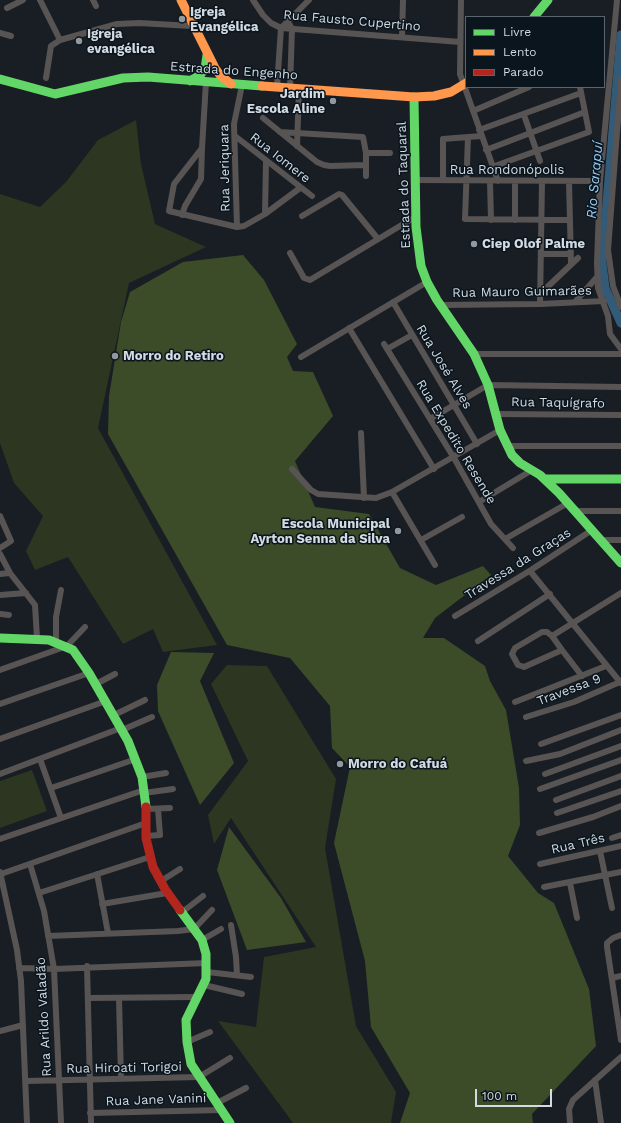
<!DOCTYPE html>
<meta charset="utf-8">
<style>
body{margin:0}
#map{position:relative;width:621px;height:1123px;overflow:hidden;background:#181e23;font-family:"Work Sans",sans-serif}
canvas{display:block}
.legend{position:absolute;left:465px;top:16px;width:140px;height:72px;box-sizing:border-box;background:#0a151e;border:1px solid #5a646c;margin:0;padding:5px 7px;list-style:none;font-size:12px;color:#d3dae1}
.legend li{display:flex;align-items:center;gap:8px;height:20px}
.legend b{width:20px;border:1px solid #5a646c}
.scale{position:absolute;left:475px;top:1089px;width:77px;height:18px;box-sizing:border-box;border:2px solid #d3dae1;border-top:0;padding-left:5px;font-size:12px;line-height:14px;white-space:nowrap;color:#d3dae1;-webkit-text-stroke:3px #0a151e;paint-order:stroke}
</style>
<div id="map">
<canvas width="621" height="1123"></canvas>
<ul class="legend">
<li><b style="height:5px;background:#63d668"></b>Livre</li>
<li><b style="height:5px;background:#ff974d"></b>Lento</li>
<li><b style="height:5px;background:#b3261e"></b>Parado</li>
</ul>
<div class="scale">100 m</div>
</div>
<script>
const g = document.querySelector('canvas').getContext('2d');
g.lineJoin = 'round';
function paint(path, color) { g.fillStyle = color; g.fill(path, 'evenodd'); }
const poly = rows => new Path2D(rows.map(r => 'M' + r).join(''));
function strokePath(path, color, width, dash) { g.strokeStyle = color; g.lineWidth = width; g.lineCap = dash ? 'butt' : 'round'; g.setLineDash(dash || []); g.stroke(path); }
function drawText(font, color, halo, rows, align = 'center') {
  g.font = font + ' "Work Sans",sans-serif'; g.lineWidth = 3; g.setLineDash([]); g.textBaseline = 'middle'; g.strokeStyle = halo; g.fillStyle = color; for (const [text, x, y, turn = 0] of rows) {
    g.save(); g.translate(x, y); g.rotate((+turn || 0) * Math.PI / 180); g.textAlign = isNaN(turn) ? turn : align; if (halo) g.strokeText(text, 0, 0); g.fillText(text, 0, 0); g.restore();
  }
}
paint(poly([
 [136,120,141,164,155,224,206,247,129,283,98,428,217,645,163,652,153,629,123,644,68,557,35,570,26,551,43,516,14,483,0,443,0,194,40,207,66,182,98,140],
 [227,665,267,666,336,779,325,848,356,1026,396,1092,391,1123,293,1123,218,1021,256,1027,264,957,316,947,231,818,214,844,208,815,248,761,211,684],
 [32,770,47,811,0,828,0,781]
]), '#2c3620');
paint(poly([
 [243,255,264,280,297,344,287,357,293,371,313,372,333,416,295,461,315,507,369,514,400,568,436,585,483,566,491,575,435,618,423,638,444,638,485,666,490,681,506,710,519,788,520,825,508,856,538,893,554,903,589,989,596,1046,532,1114,533,1123,400,1123,410,1093,371,1027,365,961,334,843,350,767,332,748,330,706,290,658,227,645,108,434,109,396,121,322,130,292,183,262],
 [171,652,214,653,200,681,234,763,200,805,158,711,157,685],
 [229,827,281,898,306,942,247,950,217,870]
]), '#3c4c28');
strokePath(poly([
 [621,35,602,263,605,288,621,323]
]), '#335a76', 9);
strokePath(poly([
 [40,0,60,40],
 [93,0,96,6],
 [253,0,263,15,271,23,281,28,460,42],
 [461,0,460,74,498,181],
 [617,0,600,181,597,263,598,288,608,316,610,334,621,349],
 [7,8,23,0],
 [0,33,11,36],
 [402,37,403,0],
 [46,78,51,46,60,40,117,24,139,23,192,26],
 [621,80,608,250,613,286,621,307],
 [206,82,202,148,174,184,169,211,237,227,244,226,265,214,300,188],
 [277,87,281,28,309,0],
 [290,88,292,29,290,25],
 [473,111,529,87],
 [524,115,540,161],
 [263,118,317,162,324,165,330,166,366,165],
 [479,130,581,93],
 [280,132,363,137,366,153,366,176],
 [235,136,312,196],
 [468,137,465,219,570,220],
 [297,146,299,89],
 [486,150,585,112],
 [366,153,390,153],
 [492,167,589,132,580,87],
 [414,180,600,181],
 [443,180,443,139,481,136],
 [490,181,491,220],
 [569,181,571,263],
 [515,182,515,220],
 [265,214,266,162],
 [182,215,185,206,201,179,202,148],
 [302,216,339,194,342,195,378,239],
 [237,227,234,124,242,85],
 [290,253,304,278,310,280,415,217],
 [542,254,570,254],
 [541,293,578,258],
 [393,302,477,444],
 [575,302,597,277],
 [540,304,542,181],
 [440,305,540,304,604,301],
 [349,328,434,469],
 [384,344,454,458,491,524,513,548],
 [387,349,412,335],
 [474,354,621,354],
 [301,357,427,282],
 [495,414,621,415],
 [430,419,488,385,621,387],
 [361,433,364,498],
 [507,446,621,446],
 [292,469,311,490,318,494,376,498,392,492,500,430],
 [392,492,435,565],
 [479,502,532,470],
 [576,511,621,511],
 [0,516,11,541,0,548],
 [505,539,568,503],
 [421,540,462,517],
 [600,540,621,540],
 [0,554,10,573,35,605,37,638],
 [530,571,621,683],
 [0,574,10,573],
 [0,595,26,593],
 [0,614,9,615],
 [455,616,531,570,592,530],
 [552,636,621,593],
 [478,641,550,594],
 [56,642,56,617,61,590],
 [562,650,524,667,518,665,512,654,515,648,542,632,547,632,552,636,562,650,582,676],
 [0,670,67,646,85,627],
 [96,684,115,674],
 [515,702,606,666],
 [0,704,89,673],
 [114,715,145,700],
 [526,717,574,702,620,682],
 [122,730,152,717],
 [0,739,106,701],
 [541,744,621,715],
 [40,759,61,818],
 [526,761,560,754,621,730],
 [0,774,121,728],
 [545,774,621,746],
 [142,777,166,773],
 [51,788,136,759],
 [540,789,621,760],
 [144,793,173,789],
 [556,800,621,776],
 [146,809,170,808],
 [557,813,621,791],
 [539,833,593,817,621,806],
 [146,836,160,835,158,809],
 [612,838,621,835],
 [0,839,144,790],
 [600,851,612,908],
 [30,864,44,911,54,969,61,1123],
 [540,864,621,846],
 [0,872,17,950,21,981,27,1123],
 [1,874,146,823],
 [97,874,108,933],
 [161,881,180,869],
 [570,883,577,918],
 [544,887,621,872],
 [39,893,150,857],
 [102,904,167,893],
 [181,913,203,896],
 [231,925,236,957,237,975],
 [621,935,613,938,607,943,607,947,621,1040],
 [48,936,178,931,194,929,212,910],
 [202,940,221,929],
 [87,966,91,1123],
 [19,968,54,969,207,963],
 [207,972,251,977],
 [612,978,621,976],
 [204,985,242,994],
 [88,998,197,997],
 [119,998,121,1078],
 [0,1031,23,1025],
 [187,1042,210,1032],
 [595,1080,601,1123],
 [26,1081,199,1077,230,1058],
 [217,1103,246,1088],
 [90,1113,222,1110],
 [570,1123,569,1109,573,1100,621,1057]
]), '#585454', 6);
strokePath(poly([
 [534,17,548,0],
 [0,79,55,94,123,78,148,77,262,86],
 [190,81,200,75,205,69,207,55],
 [414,97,416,227,421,266,427,282,437,300,474,354,488,385,500,430,512,455,520,463,540,475,559,493,621,563],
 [545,479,621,479],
 [0,638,49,640,73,650,89,673,128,741,142,777,146,807],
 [180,910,202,940,206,954,206,979,186,1020,187,1042,191,1064,230,1123]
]), '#63d668', 9);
strokePath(poly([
 [181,0,215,68,220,75,231,84],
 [262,86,414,97,434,96,451,92,466,83]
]), '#ff974d', 9);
strokePath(poly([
 [146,807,146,838,153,867,165,889,180,910]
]), '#b3261e', 9);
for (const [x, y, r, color] of [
 [182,19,4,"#92989e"],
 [79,41,4,"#92989e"],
 [333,101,4,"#92989e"],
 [474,244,4,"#92989e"],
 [115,356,4,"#92989e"],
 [398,531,4,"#92989e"],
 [340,764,4,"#92989e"]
]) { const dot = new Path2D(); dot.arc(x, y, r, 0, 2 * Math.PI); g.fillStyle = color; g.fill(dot); strokePath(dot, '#0a151e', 1.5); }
drawText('bold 13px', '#d3dae1', '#0a151e', [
 ["Igreja",190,12],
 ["Evangélica",190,27],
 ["Igreja",87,34],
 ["evangélica",87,49],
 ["Jardim",325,94,"right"],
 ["Escola Aline",325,109,"right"],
 ["Ciep Olof Palme",482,244],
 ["Morro do Retiro",123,356],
 ["Escola Municipal",390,524,"right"],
 ["Ayrton Senna da Silva",390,539,"right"],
 ["Morro do Cafuá",348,764]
], 'left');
drawText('13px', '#d3dae1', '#0a151e', [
 ["Rua Fausto Cupertino",352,21,5],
 ["Estrada do Engenho",234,71,4],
 ["Rua Iomere",280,158,38],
 ["Rua Jeriquara",225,168,-91],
 ["Rua Rondonópolis",507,170],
 ["Estrada do Taquaral",404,185,-92],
 ["Rua Mauro Guimarães",522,292,-1],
 ["Rua José Alves",444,367,59],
 ["Rua Taquígrafo",558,403,1],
 ["Rua Expedito Resende",456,442,59],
 ["Travessa da Graças",518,564,-32],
 ["Travessa 9",569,690,-21],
 ["Rua Três",578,844,-13],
 ["Rua Arildo Valadão",44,1017,-93],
 ["Rua Hiroati Torigoi",124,1068,-1],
 ["Rua Jane Vanini",156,1100,-2]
]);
drawText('italic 14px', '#99cdf6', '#0a151e', [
 ["Rio Sarapuí",595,180,-85]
]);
</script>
